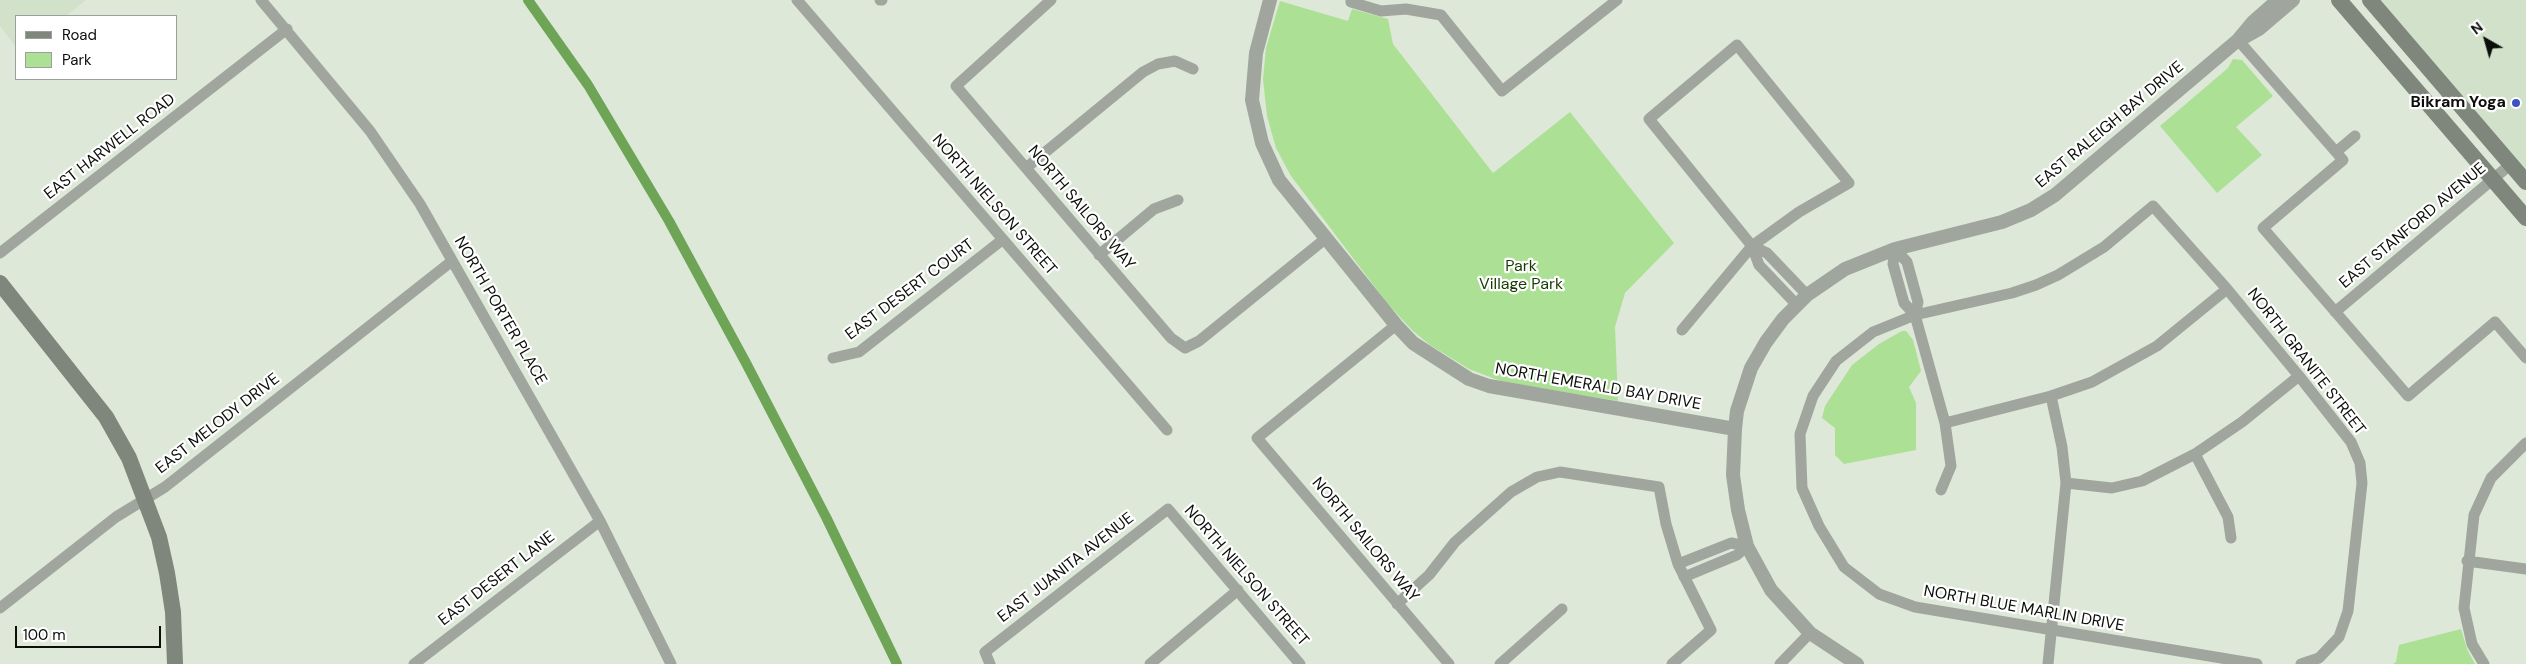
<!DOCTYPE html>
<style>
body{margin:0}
#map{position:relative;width:2526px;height:664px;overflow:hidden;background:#dde8d8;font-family:"DM Sans",sans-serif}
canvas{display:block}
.legend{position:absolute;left:15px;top:15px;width:162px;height:65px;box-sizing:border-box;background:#fff;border:1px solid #9d9f9d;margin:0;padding:6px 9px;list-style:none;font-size:15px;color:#0b0e09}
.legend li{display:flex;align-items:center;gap:10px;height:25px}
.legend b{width:25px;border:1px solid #9d9f9d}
.north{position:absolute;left:2461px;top:15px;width:50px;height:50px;-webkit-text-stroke:4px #fff;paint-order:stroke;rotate:322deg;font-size:14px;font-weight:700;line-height:20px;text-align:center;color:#0b0e09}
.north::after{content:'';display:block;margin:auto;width:18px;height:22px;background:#0b0e09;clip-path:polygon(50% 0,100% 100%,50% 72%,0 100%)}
.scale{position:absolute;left:15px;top:626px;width:146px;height:22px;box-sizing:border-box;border:2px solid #0b0e09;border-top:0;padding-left:6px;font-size:15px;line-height:18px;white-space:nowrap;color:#0b0e09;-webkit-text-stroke:4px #fff;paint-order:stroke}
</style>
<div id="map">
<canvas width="2526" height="664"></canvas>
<ul class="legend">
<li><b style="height:6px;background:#7f867c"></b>Road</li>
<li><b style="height:14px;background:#ace095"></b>Park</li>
</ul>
<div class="north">N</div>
<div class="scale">100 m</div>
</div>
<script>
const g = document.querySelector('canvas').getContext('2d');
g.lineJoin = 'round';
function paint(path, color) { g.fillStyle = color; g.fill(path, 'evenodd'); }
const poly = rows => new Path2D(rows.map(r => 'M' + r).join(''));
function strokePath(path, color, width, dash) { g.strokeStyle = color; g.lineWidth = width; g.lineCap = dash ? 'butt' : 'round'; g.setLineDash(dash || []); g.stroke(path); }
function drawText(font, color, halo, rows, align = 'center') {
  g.font = font + ' "DM Sans",sans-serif'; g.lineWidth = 4.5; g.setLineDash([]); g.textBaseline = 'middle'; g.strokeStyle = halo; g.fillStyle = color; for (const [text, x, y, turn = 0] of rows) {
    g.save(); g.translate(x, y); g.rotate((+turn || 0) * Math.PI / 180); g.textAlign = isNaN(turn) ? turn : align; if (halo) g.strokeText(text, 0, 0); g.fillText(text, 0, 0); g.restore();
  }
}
paint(poly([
 [0,0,86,0,66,16,16,16,16,47,0,26],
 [2379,0,2526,0,2526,171]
]), '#d1e1ca');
paint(poly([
 [1280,1,1348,21,1352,9,1388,19,1393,44,1493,173,1570,112,1674,243,1625,293,1615,327,1618,401,1503,382,1469,369,1430,345,1412,330,1387,303,1291,176,1276,148,1267,116,1263,79,1266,48],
 [2233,59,2242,60,2273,96,2236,127,2262,155,2217,193,2160,126,2228,68],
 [1902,331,1906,331,1913,340,1921,371,1909,387,1916,403,1916,450,1844,464,1835,455,1835,428,1822,418,1825,406,1852,365,1879,344],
 [2461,629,2467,649,2475,664,2393,664,2396,662,2399,645]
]), '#ace095');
strokePath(poly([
 [528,0,588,85,669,221,746,363,826,517,897,664]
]), '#6ea455', 10);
strokePath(poly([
 [261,0,370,131,420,204,600,521,671,664],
 [797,0,1167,430],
 [880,0,882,0],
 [1051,0,956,86,1171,338,1185,348,1199,341,1325,239],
 [1351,0,1351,2,1381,11,1406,9,1441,15,1502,91,1617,0],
 [2238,40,2343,160,2263,228,2408,396,2495,322,2526,358],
 [2336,152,2355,136],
 [1026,168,1143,72,1158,64,1175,61,1193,69],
 [1752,246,1767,253,1807,295],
 [1895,249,1893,264,1904,303,1915,315,1945,423,1951,466,1941,490],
 [1895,249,1907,262,1918,302,1915,315],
 [0,253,287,29],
 [1099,255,1154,209,1178,200],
 [2335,312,2511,164],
 [1396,325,1257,438,1449,664],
 [1682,330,1752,246,1799,212,1849,183,1737,45,1649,119,1752,246,1759,265,1797,305],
 [833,358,859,352,1002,240],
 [1945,423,2051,396,2092,382,2157,346,2227,289],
 [2195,454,2228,517,2231,538],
 [2066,483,2112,488,2142,481,2195,454,2242,422,2299,376],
 [2467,561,2526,569],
 [1678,564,1731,543,1747,546],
 [1684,577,1737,555,1747,546],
 [1397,604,1429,575,1455,542,1511,492,1537,477,1560,472,1659,487,1666,524,1678,564,1711,630,1672,664],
 [0,608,116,517,165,487,452,261],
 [414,664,600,521],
 [990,664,985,652,1168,509,1300,664],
 [1150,664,1238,590],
 [1500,664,1562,609],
 [1780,664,1810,633],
 [2048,664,2066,483,2062,447,2051,396],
 [2257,664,1915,607,1879,594,1844,567,1819,526,1802,488,1800,434,1813,396,1836,361,1873,332,1915,315,2012,293,2036,285,2058,275,2104,247,2153,206,2227,289,2299,376,2351,442,2360,463,2362,483,2348,611,2339,637,2319,658,2301,664],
 [2484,664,2472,644,2464,608,2474,515,2491,478,2526,443]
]), '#a0a59e', 11);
strokePath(poly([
 [1270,0,1256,53,1252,100,1262,143,1279,180,1396,325,1413,343,1469,379,1489,386,1735,429],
 [2243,38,2259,29,2293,0],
 [1857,664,1810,633,1771,590,1747,546,1738,510,1733,475,1735,429,1737,411,1751,368,1766,342,1783,319,1807,295,1845,269,1895,249,2002,222,2031,210,2055,195,2238,40,2253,22,2278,0]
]), '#a0a59e', 14);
strokePath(poly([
 [2339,0,2526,218],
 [2370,0,2526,182],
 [0,283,106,417,129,458,159,537,167,573,173,612,175,664]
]), '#7f867c', 16);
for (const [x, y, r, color] of [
 [2516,103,5,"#3d52c5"]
]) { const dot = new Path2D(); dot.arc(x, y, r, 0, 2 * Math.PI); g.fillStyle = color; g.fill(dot); strokePath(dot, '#fff', 2); }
drawText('bold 16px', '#0b0e09', '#fff', [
 ["Bikram Yoga",2506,103]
], 'right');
drawText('16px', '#0b0e09', '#fff', [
 ["EAST RALEIGH BAY DRIVE",2110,125,-40],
 ["EAST HARWELL ROAD",110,147,-38],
 ["NORTH NIELSON STREET",994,205,49],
 ["NORTH SAILORS WAY",1081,208,50],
 ["EAST STANFORD AVENUE",2413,226,-40],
 ["EAST DESERT COURT",910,290,-37],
 ["NORTH PORTER PLACE",500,311,60],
 ["NORTH GRANITE STREET",2306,362,52],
 ["NORTH EMERALD BAY DRIVE",1598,387,10],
 ["EAST MELODY DRIVE",218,424,-38],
 ["NORTH SAILORS WAY",1365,540,50],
 ["EAST JUANITA AVENUE",1066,568,-38],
 ["NORTH NIELSON STREET",1246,576,49],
 ["EAST DESERT LANE",497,579,-38],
 ["NORTH BLUE MARLIN DRIVE",2024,609,10]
]);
drawText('16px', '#183b02', '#fff', [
 ["Park",1521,267],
 ["Village Park",1521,285]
]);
</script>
